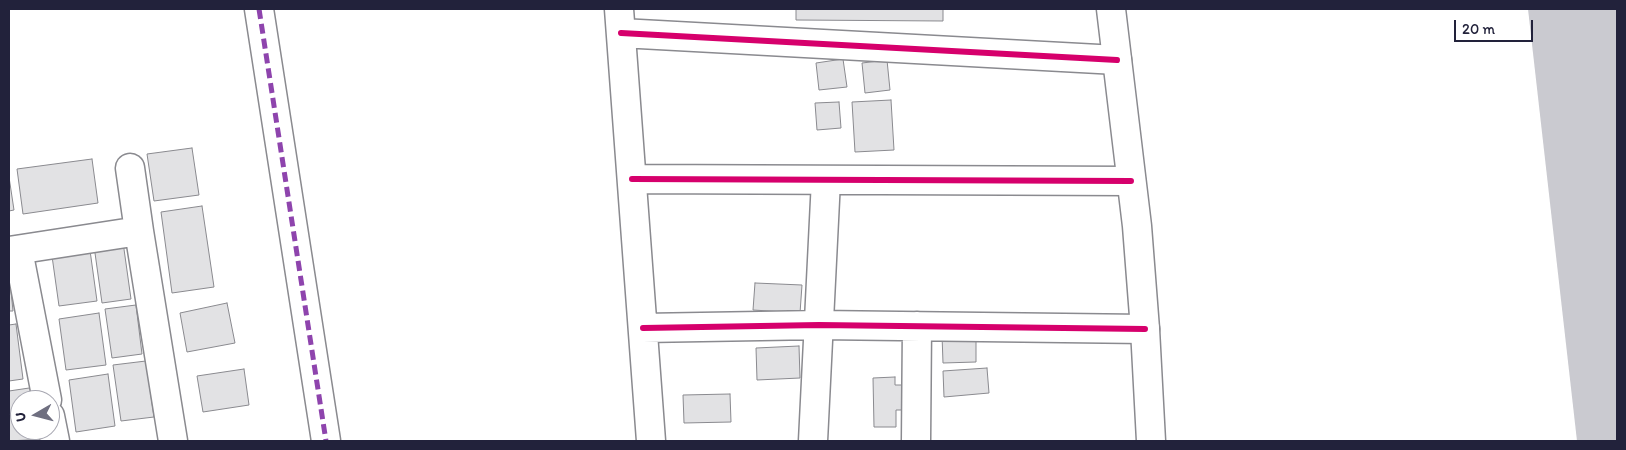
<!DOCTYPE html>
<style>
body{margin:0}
#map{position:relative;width:1626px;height:450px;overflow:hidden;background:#fff;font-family:Itim,sans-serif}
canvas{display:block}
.frame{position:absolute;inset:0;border:10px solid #22223b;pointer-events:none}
.north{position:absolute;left:10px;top:390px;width:50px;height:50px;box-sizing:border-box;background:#fff;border:1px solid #a7a7b1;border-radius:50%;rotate:262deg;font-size:14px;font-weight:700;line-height:20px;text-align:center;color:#22223b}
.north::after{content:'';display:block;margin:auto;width:18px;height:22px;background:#6f6f80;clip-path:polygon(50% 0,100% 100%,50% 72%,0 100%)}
.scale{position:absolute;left:1454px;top:20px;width:79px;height:22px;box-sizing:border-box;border:2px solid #22223b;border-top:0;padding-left:6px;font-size:15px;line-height:18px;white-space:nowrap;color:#22223b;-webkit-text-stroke:4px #fff;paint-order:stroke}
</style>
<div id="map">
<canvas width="1626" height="450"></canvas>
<div class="frame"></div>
<div class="north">U</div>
<div class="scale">20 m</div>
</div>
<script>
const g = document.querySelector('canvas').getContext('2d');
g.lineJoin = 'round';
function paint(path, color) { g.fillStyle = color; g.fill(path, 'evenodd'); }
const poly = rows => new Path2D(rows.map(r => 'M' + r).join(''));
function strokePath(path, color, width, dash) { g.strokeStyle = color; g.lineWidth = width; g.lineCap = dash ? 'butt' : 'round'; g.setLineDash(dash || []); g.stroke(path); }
paint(poly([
 [1528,9,1617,9,1617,441,1577,441]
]), '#cacad0');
const building = poly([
 [796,9,943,9,943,21,796,20,796,9],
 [843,59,847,87,819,90,816,63,843,59],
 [887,60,890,90,865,93,862,63,887,60],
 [891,100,894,150,855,152,852,102,891,100],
 [839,102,841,128,817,130,815,103,839,102],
 [192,148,199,195,154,201,147,154,192,148],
 [92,159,98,203,23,214,17,169,92,159],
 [9,177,14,210,9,211,9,177],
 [202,206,214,287,172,293,161,212,202,206],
 [123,242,131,299,102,303,94,246,123,242],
 [89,243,97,301,59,306,51,249,89,243],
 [9,271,13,311,9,311,9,271],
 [755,283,802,285,800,313,753,310,755,283],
 [227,303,235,343,187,352,180,313,227,303],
 [136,305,142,354,112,358,105,309,136,305],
 [99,313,106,365,66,370,59,319,99,313],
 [16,324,23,379,9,381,9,325,16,324],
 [942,335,976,335,976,362,943,363,942,335],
 [799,346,800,378,757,380,756,348,799,346],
 [146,361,154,417,121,421,113,365,146,361],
 [987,368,989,393,944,397,943,371,987,368],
 [244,369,249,405,203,412,197,376,244,369],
 [108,374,115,426,76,432,69,380,108,374],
 [895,377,895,385,909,385,910,410,896,410,896,427,874,427,873,378,895,377],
 [36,387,38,400,20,400,20,430,42,430,44,439,9,441,9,391,36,387],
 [730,394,731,422,684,423,683,395,730,394]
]);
paint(building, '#e2e2e4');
strokePath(building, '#8a8a8f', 1);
const minor = poly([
 [259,9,326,441],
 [619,9,651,441],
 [621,33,1117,60],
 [130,168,139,231],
 [632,179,1131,181],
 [18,250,47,400],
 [9,251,139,231,173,441],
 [643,328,819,325,1145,329],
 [50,416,55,441],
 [813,441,826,180],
 [916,441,917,326]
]);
const tertiary = poly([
 [1111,9,1137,226,1145,329,1151,441]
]);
strokePath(minor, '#8a8a8f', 31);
strokePath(tertiary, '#8a8a8f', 31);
strokePath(minor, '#fff', 28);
strokePath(tertiary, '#fff', 28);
strokePath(poly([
 [259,9,326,441]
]), '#8e44ad', 5, [10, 5]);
strokePath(poly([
 [621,33,1117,60],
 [632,179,1131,181],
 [643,328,819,325,1145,329]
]), '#d6006c', 6);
</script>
